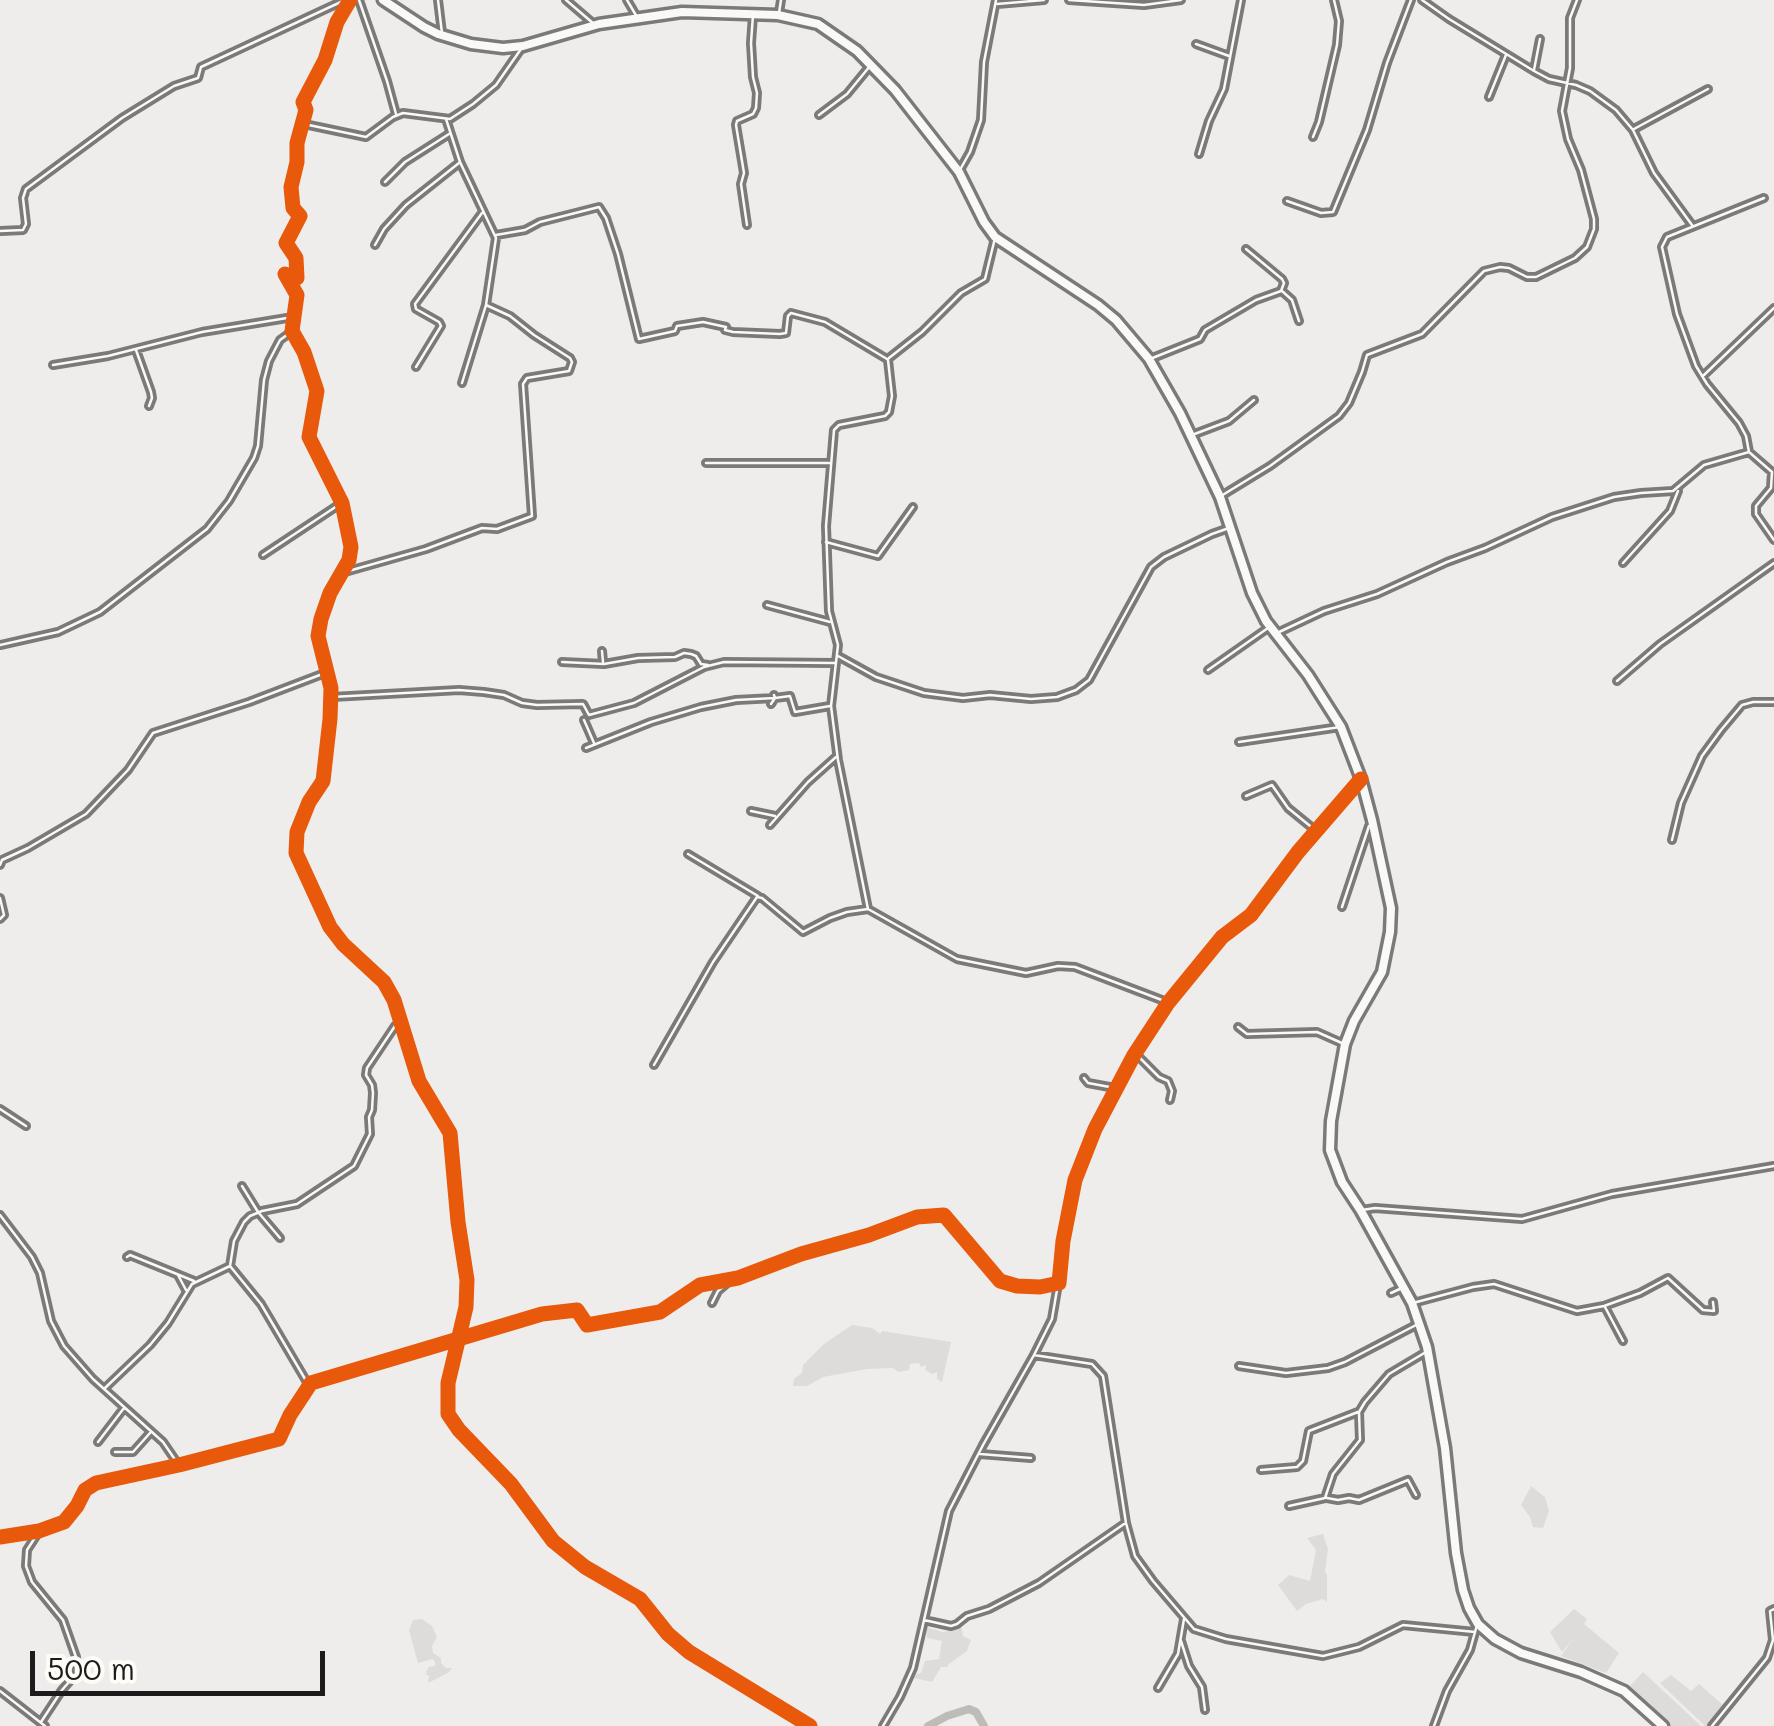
<!DOCTYPE html>
<style>
body{margin:0}
#map{position:relative;width:1774px;height:1726px;overflow:hidden;background:#efedeb;font-family:Mali,sans-serif}
canvas{display:block}
.scale{position:absolute;left:30px;top:1651px;width:295px;height:45px;box-sizing:border-box;border:5px solid #1c1c1c;border-top:0;padding-left:12px;font-size:30px;line-height:35px;white-space:nowrap;color:#1c1c1c;-webkit-text-stroke:8px #fdfcf7;paint-order:stroke}
</style>
<div id="map">
<canvas width="1774" height="1726"></canvas>
<div class="scale">500 m</div>
</div>
<script>
const g = document.querySelector('canvas').getContext('2d');
g.lineJoin = 'round';
function paint(path, color) { g.fillStyle = color; g.fill(path, 'evenodd'); }
const poly = rows => new Path2D(rows.map(r => 'M' + r).join(''));
function strokePath(path, color, width, dash) { g.strokeStyle = color; g.lineWidth = width; g.lineCap = dash ? 'butt' : 'round'; g.setLineDash(dash || []); g.stroke(path); }
paint(poly([
 [852,1325,872,1328,880,1334,882,1331,951,1342,942,1382,937,1379,937,1372,932,1374,925,1370,926,1365,921,1367,919,1363,910,1364,909,1370,899,1372,893,1368,867,1369,823,1377,807,1386,793,1386,794,1379,802,1373,803,1365,824,1344],
 [1531,1486,1545,1497,1549,1511,1543,1528,1533,1527,1530,1517,1521,1505],
 [1323,1534,1328,1549,1325,1572,1327,1575,1327,1602,1323,1599,1306,1604,1297,1611,1278,1585,1289,1575,1310,1581,1316,1550,1307,1538],
 [1574,1609,1587,1619,1584,1624,1619,1653,1606,1673,1561,1656,1574,1637,1562,1652,1550,1632],
 [422,1619,432,1626,437,1637,432,1646,433,1653,441,1658,441,1663,446,1668,452,1668,448,1673,428,1683,429,1676,425,1674,428,1673,426,1672,429,1667,435,1666,435,1662,433,1659,418,1663,409,1630,413,1620],
 [961,1625,963,1636,971,1640,967,1651,949,1664,947,1667,941,1667,932,1682,914,1678,914,1675,921,1673,925,1661,939,1659,942,1641,927,1638,926,1627,942,1632,954,1630],
 [1643,1672,1701,1726,1668,1726,1629,1687],
 [1671,1675,1691,1691,1699,1684,1724,1706,1708,1726,1705,1726,1660,1683]
]), '#dedcda');
strokePath(poly([
 [928,1726,947,1716,969,1709,976,1712,984,1726]
]), '#bdbcb9', 8);
const street = poly([
 [350,0,337,22,325,60,303,102,306,110,297,143,297,162,291,187,293,208,300,216,286,243,296,258,297,278,285,274,297,295,292,331,304,352,317,391,309,437,342,503,351,547,349,560,330,593,321,619,318,636,331,688,330,719,323,781,309,802,297,832,296,853,330,927,343,944,384,982,394,1000,419,1081,450,1133,458,1222,467,1280,466,1307,448,1383,448,1414,459,1430,511,1484,553,1541,585,1567,640,1599,668,1634,689,1652,810,1726],
 [359,0,387,81,396,114],
 [438,0,442,33],
 [566,0,594,24],
 [627,0,637,17],
 [1069,0,1144,5,1181,0],
 [1422,0,1449,19,1534,71,1549,79,1576,85,1590,91,1616,110,1633,130,1654,173,1692,225],
 [997,4,1044,0],
 [779,13,781,0],
 [1196,44,1229,56],
 [1534,70,1540,39],
 [1489,97,1506,55],
 [819,115,847,94,870,66],
 [446,119,460,162,496,238,486,305,462,383],
 [304,124,366,137,393,117,403,113,450,119,473,104,496,85,521,49],
 [1634,129,1708,89],
 [1313,137,1319,122,1337,45,1339,21,1334,0],
 [1199,154,1209,121,1224,89,1241,0],
 [961,168,970,152,981,120,984,62,996,0],
 [385,182,405,162,449,134],
 [1764,198,1667,237,1662,247,1677,314,1696,366,1707,384,1739,423,1746,436,1749,452,1772,472,1771,488,1756,506,1756,514,1774,540],
 [1287,201,1321,213,1333,212,1367,130,1387,63,1411,0],
 [747,225,741,184,744,173,736,125,737,121,753,114,756,108,757,93,753,77,751,43,753,15],
 [0,231,23,230,26,224,23,198,26,189,122,118,174,86,198,78,201,67,345,0],
 [496,235,525,230,540,222,599,207,606,218,618,254,639,339,675,331,677,326,703,322,726,327,725,330,733,332,780,334,786,333,788,316,791,313,825,322,887,359],
 [375,245,384,229,406,205,459,163],
 [1282,291,1292,300,1299,321],
 [136,350,151,392,152,398,149,406],
 [889,358,922,332,961,293,985,279,995,238],
 [1150,359,1200,339,1205,330,1256,300,1281,291,1284,283,1282,279,1246,249],
 [53,365,108,356,202,332,293,317],
 [416,367,441,326,439,322,416,309,415,304,482,213],
 [1704,375,1774,308],
 [1192,435,1229,421,1254,400],
 [706,463,829,463],
 [1221,496,1270,466,1339,416,1349,403,1362,372,1367,355,1422,334,1484,271,1500,267,1509,268,1527,277,1536,277,1575,258,1587,247,1594,229,1594,219,1581,170,1568,139,1562,111,1570,68,1570,18,1577,0],
 [826,542,878,556,913,507],
 [263,555,340,504],
 [1623,563,1670,511,1678,491],
 [345,572,426,549,482,528,497,529,532,516,523,384,527,378,569,371,572,362,570,358,534,335,510,316,486,305],
 [767,605,830,622],
 [1277,633,1324,611,1377,594,1447,562,1485,548,1552,517,1614,497,1641,493,1673,491,1704,465,1749,452],
 [0,645,58,632,100,612,207,529,229,501,254,458,258,446,264,380,269,361,280,340,291,332],
 [602,651,603,662],
 [838,656,876,677,924,693,963,698,990,695,1031,699,1057,697,1076,690,1089,680,1151,567,1164,557,1212,534,1229,528],
 [562,662,604,664,638,658,675,657,684,653,691,654,696,656,701,664,708,665],
 [1208,670,1268,628],
 [1617,681,1660,644,1774,563],
 [332,697,459,690,484,692,504,695,522,703,537,705,583,704,589,715,634,703,704,667,724,662,836,663],
 [771,704,775,698,790,696,795,712,830,706],
 [584,720,594,743],
 [1239,742,1340,727],
 [586,748,651,722,701,707,736,700,775,698,774,695],
 [1246,796,1272,785,1288,808,1315,830],
 [751,811,775,816],
 [770,825,808,782,836,757],
 [1672,840,1681,803,1702,756,1721,730,1742,705,1753,702,1774,702],
 [688,854,758,896],
 [0,865,2,860,28,848,86,814,128,770,153,733,249,702,325,673],
 [0,898,4,915,0,919],
 [1342,907,1369,826],
 [868,909,838,760,831,706,838,645,829,611,826,526,834,430,839,425,885,416,889,412,892,396,888,360],
 [1238,1027,1247,1034,1317,1032,1344,1044],
 [1136,1054,1159,1077,1168,1081,1172,1091,1170,1100],
 [654,1065,713,962,757,897,762,898,803,932,830,918,847,912,868,909,957,959,1026,973,1058,966,1075,967,1167,1002],
 [1084,1078,1088,1083,1115,1088],
 [0,1109,26,1126],
 [242,1186,258,1212,280,1238],
 [1362,1210,1375,1208,1522,1219,1612,1194,1774,1166],
 [0,1215,32,1257,40,1273,51,1321,64,1346,93,1379,163,1442,178,1464],
 [127,1257,130,1255,194,1281],
 [230,1266,234,1241,244,1222,250,1216,262,1211,297,1204,354,1166,370,1134,369,1117,372,1110,373,1093,372,1085,366,1075,367,1068,395,1026,400,1024],
 [178,1275,186,1290],
 [1391,1293,1402,1288],
 [712,1303,718,1291,731,1280],
 [1413,1303,1473,1287,1494,1284,1577,1311,1604,1306,1640,1293,1668,1278,1703,1310,1714,1311,1713,1302],
 [1605,1307,1623,1341],
 [1034,1355,1092,1364,1103,1376,1126,1523,1135,1556,1153,1581,1194,1629,1226,1639,1323,1656,1359,1647,1403,1625,1475,1632],
 [1239,1366,1286,1373,1328,1368,1345,1362,1418,1324],
 [105,1388,150,1345,168,1323,192,1284,230,1266,261,1304,308,1384],
 [98,1442,124,1408],
 [115,1452,133,1452,150,1433],
 [980,1454,1031,1458],
 [1261,1470,1297,1467,1303,1461,1309,1431,1358,1412],
 [1327,1498,1338,1500,1349,1498,1359,1500,1408,1480,1416,1495],
 [1289,1506,1325,1498,1333,1474,1360,1440,1359,1412,1365,1402,1389,1374,1426,1352],
 [38,1533,27,1550,26,1566,32,1582,63,1620,76,1657,76,1674,62,1690,41,1722],
 [0,1537,39,1531,64,1522,77,1506,85,1490,96,1483,179,1465,279,1439,290,1415,311,1383,542,1314,577,1310,587,1325,660,1312,700,1285,738,1278,801,1254,869,1235,917,1217,944,1215,1000,1281,1017,1286,1040,1287,1059,1283,1063,1241,1075,1180,1095,1129,1134,1055,1168,1003,1222,937,1251,915,1298,852,1359,781],
 [924,1620,951,1626,957,1624,967,1616,989,1609,1039,1583,1124,1524],
 [1181,1641,1189,1666,1202,1687,1205,1710],
 [1158,1688,1178,1654,1184,1619],
 [0,1691,45,1726],
 [883,1726,900,1697,913,1668,949,1511,983,1445,1034,1355,1052,1319,1058,1284],
 [1434,1726,1447,1691,1470,1650,1477,1625],
 [1712,1726,1767,1658,1773,1640,1770,1611,1774,1609]
]);
const primary = poly([
 [383,0,424,27,438,34,471,44,503,48,523,46,599,24,682,12,778,15,818,24,857,51,895,90,959,172,984,222,995,237,1098,305,1116,320,1149,359,1180,413,1220,497,1252,593,1266,621,1308,675,1341,727,1361,779,1372,820,1391,908,1390,932,1382,972,1354,1021,1345,1044,1331,1121,1330,1150,1342,1182,1361,1211,1412,1303,1427,1347,1445,1448,1456,1553,1463,1590,1469,1608,1478,1624,1495,1639,1521,1653,1581,1672,1624,1691,1663,1726]
]);
strokePath(street, '#7b7a79', 10);
strokePath(primary, '#7b7a79', 15);
strokePath(street, '#f9f9f7', 2.5);
strokePath(primary, '#f9f9f7', 8);
strokePath(poly([
 [350,0,337,22,325,60,303,102,306,110,297,143,297,162,291,187,293,208,300,216,286,243,296,258,297,278,285,274,297,295,292,331,304,352,317,391,309,437,342,503,351,547,349,560,330,593,321,619,318,636,331,688,330,719,323,781,309,802,297,832,296,853,330,927,343,944,384,982,394,1000,419,1081,450,1133,458,1222,467,1280,466,1307,448,1383,448,1414,459,1430,511,1484,553,1541,585,1567,640,1599,668,1634,689,1652,810,1726],
 [0,1537,39,1531,64,1522,77,1506,85,1490,96,1483,179,1465,279,1439,290,1415,311,1383,542,1314,577,1310,587,1325,660,1312,700,1285,738,1278,801,1254,869,1235,917,1217,944,1215,1000,1281,1017,1286,1040,1287,1059,1283,1063,1241,1075,1180,1095,1129,1134,1055,1168,1003,1222,937,1251,915,1298,852,1361,779]
]), '#e8590c', 15);
</script>
